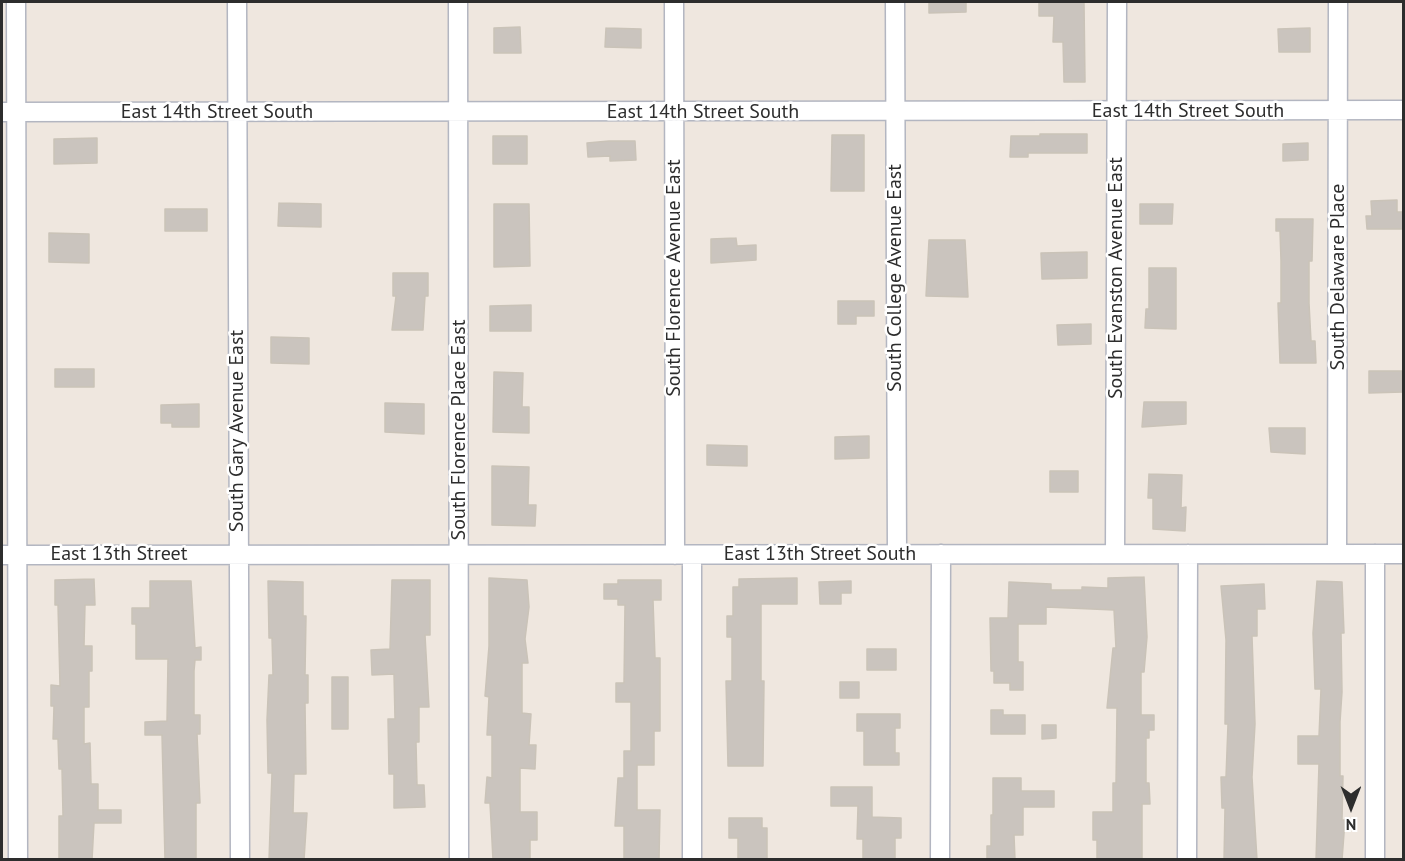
<!DOCTYPE html>
<style>
body{margin:0}
#map{position:relative;width:1405px;height:861px;overflow:hidden;background:#efe7df;font-family:"PT Sans",sans-serif}
canvas{display:block}
.frame{position:absolute;inset:0;border:3px solid #2d2d2d;pointer-events:none}
.north{position:absolute;left:1321px;top:777px;width:60px;height:60px;-webkit-text-stroke:4px #fff;paint-order:stroke;rotate:180deg;font-size:16px;font-weight:700;line-height:24px;text-align:center;color:#2d2d2d}
.north::after{content:'';display:block;margin:auto;width:21px;height:27px;background:#2d2d2d;clip-path:polygon(50% 0,100% 100%,50% 72%,0 100%)}
</style>
<div id="map">
<canvas width="1405" height="861"></canvas>
<div class="frame"></div>
<div class="north">N</div>
</div>
<script>
const g = document.querySelector('canvas').getContext('2d');
g.lineJoin = 'round';
function paint(path, color) { g.fillStyle = color; g.fill(path, 'evenodd'); }
const poly = rows => new Path2D(rows.map(r => 'M' + r).join(''));
function strokePath(path, color, width, dash) { g.strokeStyle = color; g.lineWidth = width; g.lineCap = dash ? 'butt' : 'round'; g.setLineDash(dash || []); g.stroke(path); }
function drawText(font, color, halo, rows, align = 'center') {
  g.font = font + ' "PT Sans",sans-serif'; g.lineWidth = 5; g.setLineDash([]); g.textBaseline = 'middle'; g.strokeStyle = halo; g.fillStyle = color; for (const [text, x, y, turn = 0] of rows) {
    g.save(); g.translate(x, y); g.rotate((+turn || 0) * Math.PI / 180); g.textAlign = isNaN(turn) ? turn : align; if (halo) g.strokeText(text, 0, 0); g.fillText(text, 0, 0); g.restore();
  }
}
const building = poly([
 [929,2,966,2,966,12,929,13,929,2],
 [1039,2,1084,2,1085,82,1064,82,1063,42,1053,42,1054,16,1039,16,1039,2],
 [520,27,521,53,494,53,494,28,520,27],
 [606,28,641,29,641,48,605,47,606,28],
 [1310,28,1310,52,1279,52,1278,29,1310,28],
 [1040,134,1087,134,1087,153,1028,153,1028,157,1010,157,1011,136,1040,136,1040,134],
 [832,135,864,135,864,191,831,191,832,135],
 [493,136,527,136,527,164,493,164,493,136],
 [97,138,97,163,54,164,54,139,97,138],
 [609,141,635,141,636,160,610,161,610,156,588,157,587,143,609,141],
 [1308,143,1308,160,1283,161,1283,144,1308,143],
 [1397,200,1397,212,1404,212,1404,229,1367,229,1366,216,1372,216,1371,201,1397,200],
 [279,203,321,204,321,227,278,226,279,203],
 [494,204,529,204,530,266,494,267,494,204],
 [1140,204,1173,204,1172,224,1140,224,1140,204],
 [165,209,207,209,207,231,165,231,165,209],
 [1276,219,1313,219,1312,261,1309,261,1309,303,1311,341,1315,341,1316,363,1280,363,1278,303,1281,303,1281,261,1280,231,1276,231,1276,219],
 [49,233,89,234,89,263,49,262,49,233],
 [736,238,737,246,756,245,756,260,711,263,711,239,736,238],
 [929,240,965,240,968,297,926,296,929,240],
 [1087,252,1087,278,1042,279,1041,253,1087,252],
 [1149,268,1176,268,1176,329,1145,328,1146,309,1149,309,1149,268],
 [393,273,428,273,428,296,425,296,423,330,392,330,396,296,393,296,393,273],
 [838,301,874,301,874,316,856,316,856,324,838,324,838,301],
 [531,305,531,331,490,331,490,306,531,305],
 [1091,324,1091,344,1058,345,1057,325,1091,324],
 [271,337,309,338,309,364,271,363,271,337],
 [55,369,94,369,94,387,55,387,55,369],
 [1369,371,1402,371,1403,392,1369,393,1369,371],
 [494,372,523,373,522,407,529,407,529,433,493,432,494,372],
 [1144,402,1186,402,1186,424,1142,427,1144,402],
 [385,403,424,404,424,434,385,432,385,403],
 [199,404,199,427,172,427,172,423,161,423,161,405,199,404],
 [1269,428,1305,428,1305,454,1271,452,1269,428],
 [869,436,869,458,835,459,835,437,869,436],
 [707,445,747,446,747,466,707,465,707,445],
 [492,466,529,467,528,505,536,505,535,526,492,525,492,466],
 [1050,471,1078,471,1078,492,1050,492,1050,471],
 [1149,474,1182,475,1181,508,1186,507,1185,531,1153,529,1153,498,1148,498,1149,474],
 [1144,577,1147,637,1144,672,1141,672,1141,715,1154,715,1154,730,1149,730,1149,738,1146,738,1146,783,1149,783,1150,804,1142,804,1142,860,1097,860,1097,840,1093,840,1093,812,1113,812,1113,783,1116,783,1117,708,1107,708,1113,648,1116,648,1114,610,1046,607,1046,624,1018,624,1018,662,1023,662,1023,690,1010,690,1010,683,994,683,994,671,991,671,990,618,1008,618,1009,582,1051,584,1051,590,1082,590,1082,587,1108,588,1108,578,1144,577],
 [489,578,527,580,529,607,525,639,528,663,522,663,522,713,531,714,529,745,536,745,535,769,520,768,520,812,537,812,537,840,530,840,530,860,493,860,490,803,485,803,487,777,492,778,492,735,487,735,489,697,485,696,489,646,489,578],
 [797,578,797,604,761,604,761,681,764,681,763,766,728,766,726,681,732,681,732,637,727,637,727,616,733,616,733,587,739,587,739,579,797,578],
 [94,579,95,605,85,605,84,646,92,646,92,671,89,671,89,707,84,707,84,744,90,743,91,784,98,784,98,810,121,810,121,823,94,823,92,860,59,860,59,816,63,816,62,769,59,769,58,739,53,739,54,706,51,706,51,685,60,686,58,605,55,605,55,580,94,579],
 [392,580,430,580,430,635,425,635,429,707,419,707,419,742,416,742,417,785,424,785,425,807,394,808,394,774,389,774,388,719,395,719,394,674,372,675,371,650,390,649,392,580],
 [618,580,661,580,661,600,653,600,655,658,660,658,660,731,654,731,654,765,637,765,637,810,660,810,659,860,624,860,624,826,615,826,618,778,624,778,624,751,631,751,631,702,616,702,616,683,624,683,625,605,618,605,618,599,604,599,604,584,618,584,618,580],
 [150,581,191,581,195,648,201,647,201,660,195,660,194,671,194,715,200,715,200,734,197,734,200,803,196,803,196,860,165,860,162,735,145,735,145,722,167,721,168,659,136,659,136,624,132,624,132,608,150,608,150,581],
 [268,581,303,582,303,616,306,616,305,675,308,675,308,703,305,703,306,774,294,774,293,813,307,813,304,860,269,860,272,773,268,773,267,720,269,675,273,675,272,638,269,638,268,581],
 [851,581,851,593,841,593,841,604,820,604,819,582,851,581],
 [1317,581,1342,582,1344,633,1341,633,1342,692,1340,722,1340,776,1343,776,1342,820,1345,820,1342,860,1316,860,1319,764,1298,764,1298,736,1319,736,1321,689,1315,689,1313,633,1317,581],
 [1264,584,1265,609,1257,609,1257,636,1252,636,1255,724,1252,777,1257,860,1224,860,1225,808,1222,808,1221,777,1226,777,1228,724,1225,724,1226,640,1221,586,1264,584],
 [867,649,896,649,896,670,867,670,867,649],
 [332,677,348,677,348,729,332,729,332,677],
 [840,682,859,682,859,698,840,698,840,682],
 [991,710,1003,710,1003,715,1025,715,1025,734,991,734,991,710],
 [857,714,900,714,900,728,895,728,895,753,899,753,899,765,864,765,864,731,857,731,857,714],
 [1042,725,1056,725,1056,738,1042,739,1042,725],
 [993,778,1021,778,1021,791,1054,791,1054,807,1023,807,1023,835,1014,835,1015,860,987,860,987,846,991,846,991,815,993,815,993,778],
 [831,787,872,787,872,817,901,818,901,838,895,838,895,860,863,860,863,839,857,839,858,806,831,806,831,787],
 [729,818,762,818,762,828,767,828,767,860,738,860,738,838,729,838,729,818]
]);
paint(building, '#cac4be');
strokePath(building, '#cac3b8', 1.5);
const minor = poly([
 [16,2,18,860],
 [237,2,240,860],
 [458,2,459,860],
 [674,2,675,555],
 [895,2,897,554],
 [2,112,1404,110],
 [1337,553,1338,2],
 [1115,554,1117,2],
 [2,555,1404,554],
 [692,555,692,860],
 [940,860,941,554],
 [1187,860,1188,554],
 [1375,860,1375,554]
]);
strokePath(minor, '#b3b6c1', 21);
strokePath(minor, '#fff', 18);
drawText('20px', '#2d2d2d', '#fff', [
 ["East 14th Street South",1188,111],
 ["East 14th Street South",217,112],
 ["East 14th Street South",703,112],
 ["South Delaware Place",1338,277,-90],
 ["South Florence Avenue East",674,278,-90],
 ["South College Avenue East",895,278,-90],
 ["South Evanston Avenue East",1116,278,-90],
 ["South Florence Place East",459,430,-90],
 ["South Gary Avenue East",237,431,-90],
 ["East 13th Street",119,554],
 ["East 13th Street South",820,554]
]);
</script>
